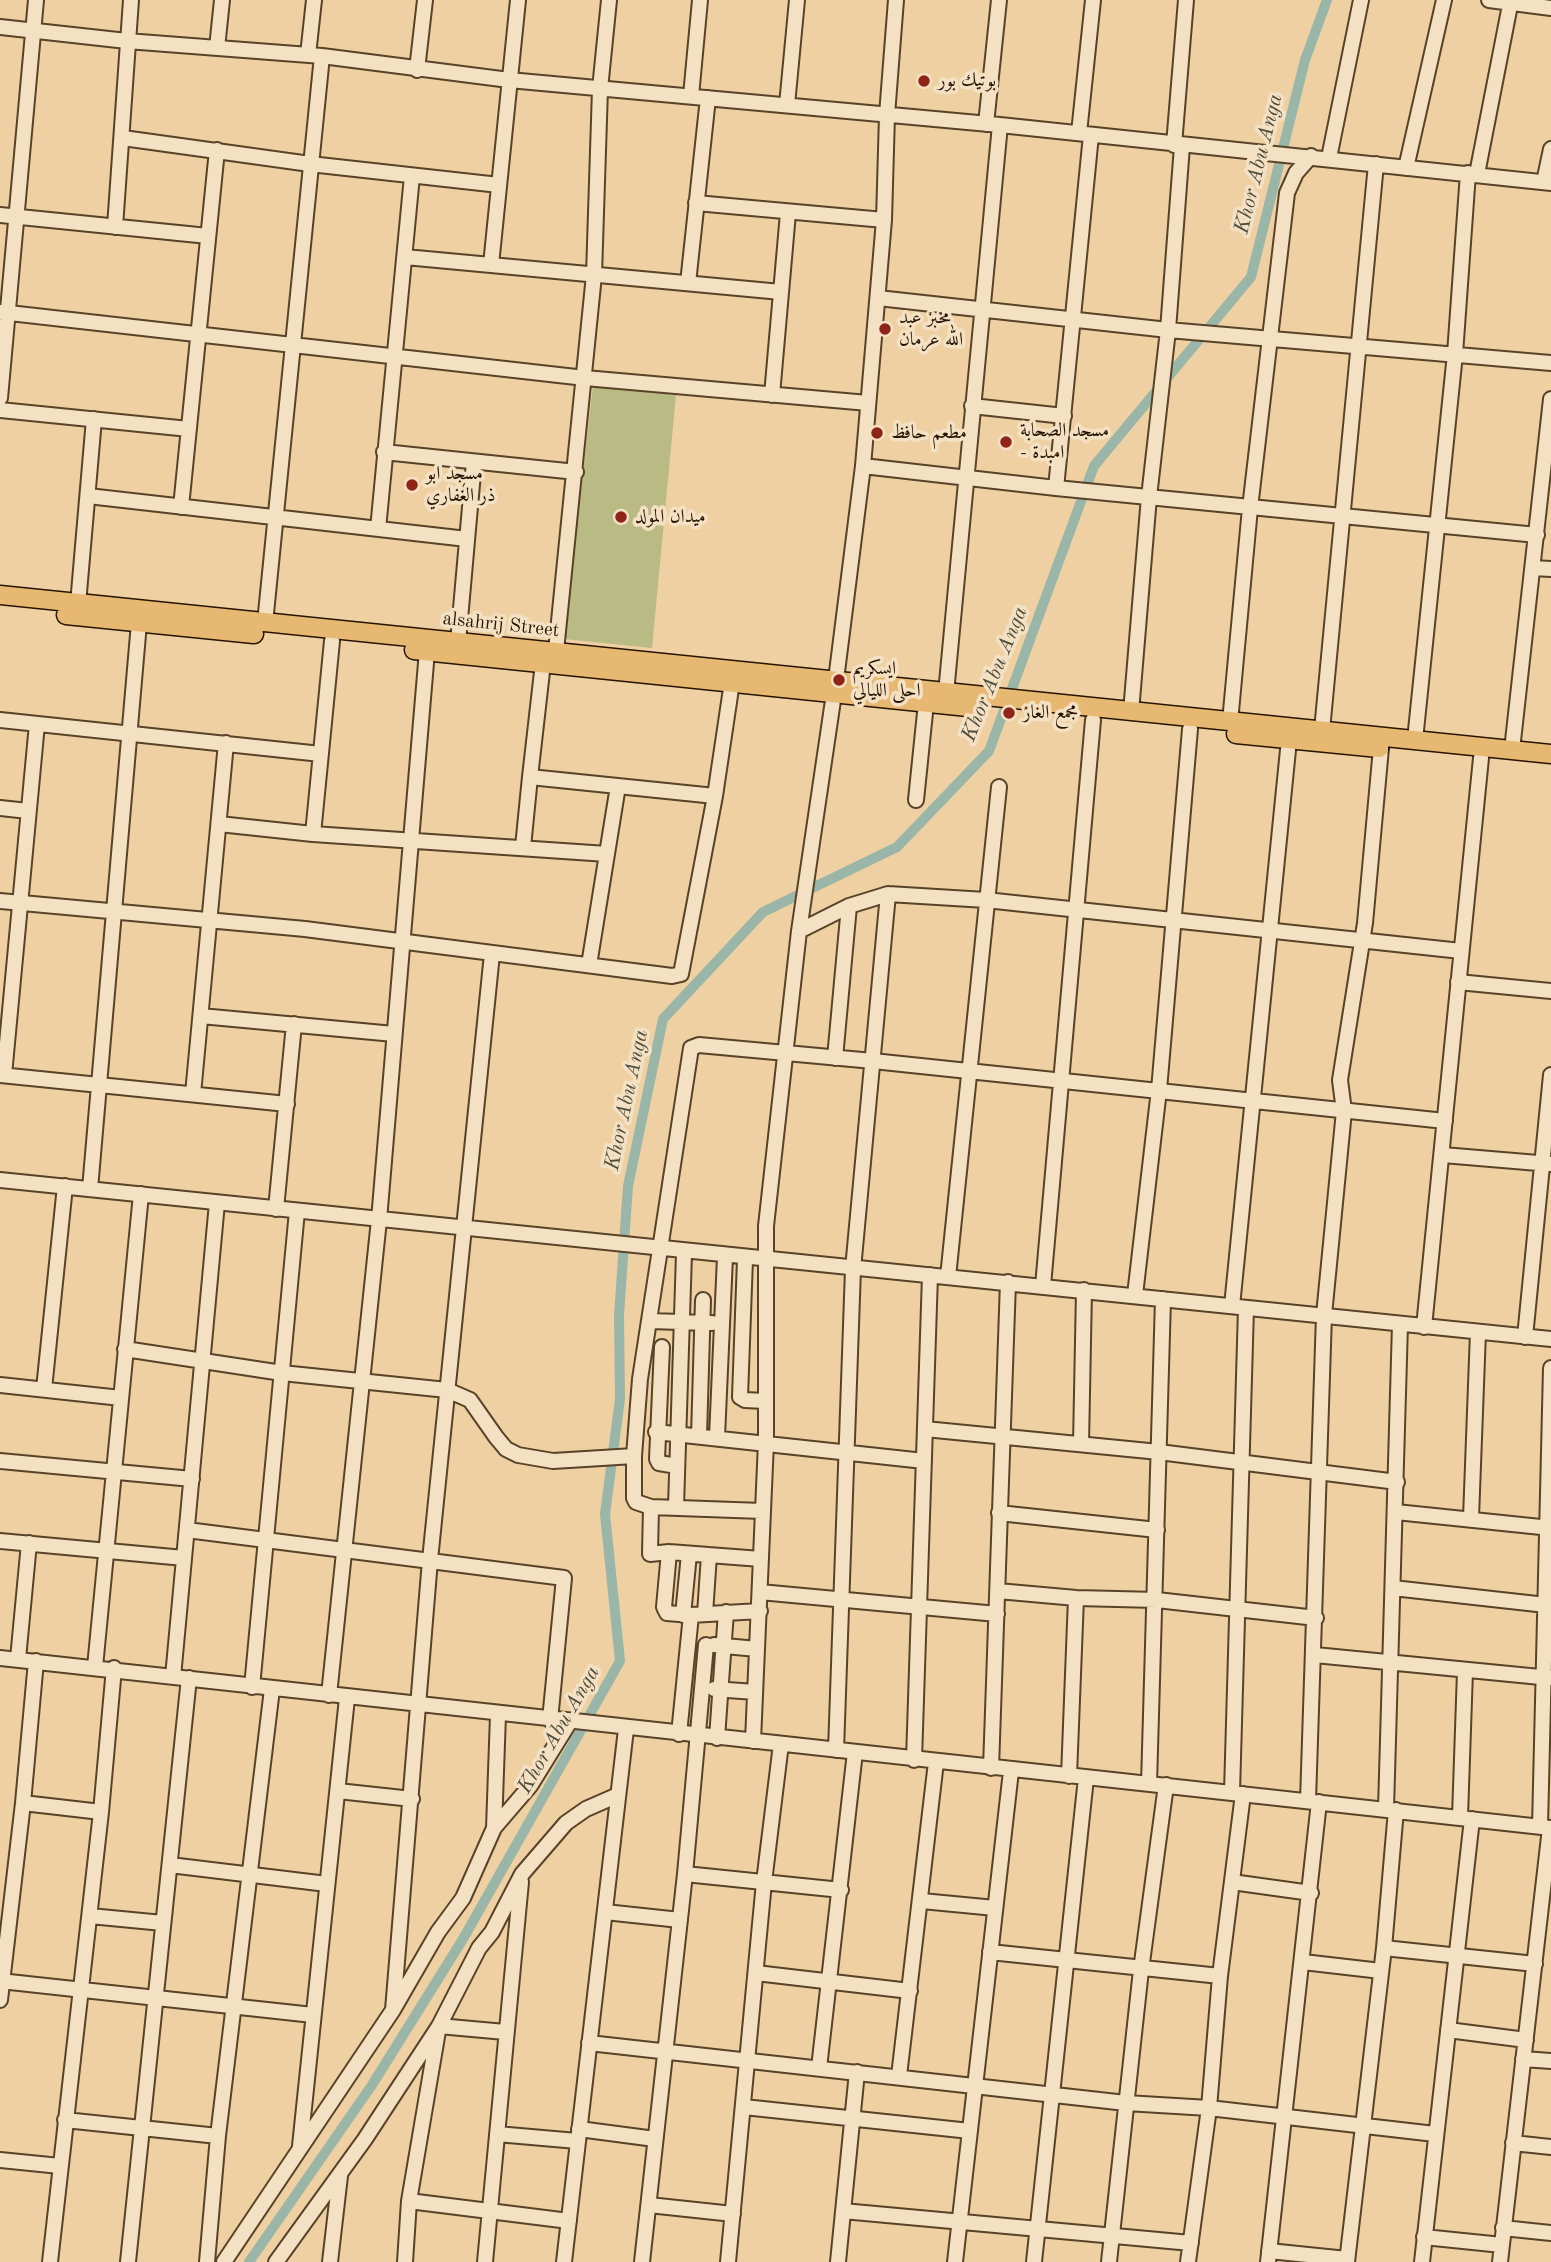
<!DOCTYPE html>
<meta charset="utf-8">
<style>
body{margin:0}
canvas{display:block;background:#eed0a2}
</style>
<canvas width="1551" height="2262"></canvas>
<script>
const g = document.querySelector('canvas').getContext('2d');
g.lineJoin = 'round';
function paint(path, color) { g.fillStyle = color; g.fill(path, 'evenodd'); }
const poly = rows => new Path2D(rows.map(r => 'M' + r).join(''));
function strokePath(path, color, width, dash) { g.strokeStyle = color; g.lineWidth = width; g.lineCap = dash ? 'butt' : 'round'; g.setLineDash(dash || []); g.stroke(path); }
function drawText(font, color, halo, rows, align = 'center') {
  g.font = font + ' "Old Standard TT",Amiri,serif'; g.lineWidth = 7; g.setLineDash([]); g.textBaseline = 'middle'; g.strokeStyle = halo; g.fillStyle = color; for (const [text, x, y, turn = 0] of rows) {
    g.save(); g.translate(x, y); g.rotate((+turn || 0) * Math.PI / 180); g.textAlign = isNaN(turn) ? turn : align; if (halo) g.strokeText(text, 0, 0); g.fillText(text, 0, 0); g.restore();
  }
}
paint(poly([
 [593,385,676,395,652,648,564,639]
]), '#babb84');
strokePath(poly([
 [249,2262,372,2085,463,1939,620,1661,605,1514,620,1399,619,1315,628,1186,663,1019,763,912,897,847,989,751,1094,466,1251,277,1305,60,1327,0]
]), '#99b6a8', 10);
const minor = poly([
 [1489,0,1551,8],
 [0,27,127,41,322,56,509,80,1000,125,1551,183],
 [217,48,222,0],
 [308,55,314,0],
 [417,70,425,0],
 [691,96,700,0],
 [787,105,797,0],
 [986,124,999,0],
 [1079,133,1093,0],
 [123,138,310,164,499,185],
 [1174,145,1186,0],
 [1329,158,1361,0],
 [1406,168,1444,0],
 [1477,174,1511,0],
 [1544,182,1551,149],
 [696,203,884,220],
 [0,215,208,236],
 [115,227,131,0],
 [405,257,781,292],
 [491,265,518,0],
 [688,283,708,98],
 [878,298,1168,330,1551,363],
 [0,312,585,378,868,403],
 [772,395,788,213],
 [0,398,36,0],
 [972,406,1064,416],
 [0,410,189,429],
 [384,452,576,472],
 [863,466,1056,488,1537,535],
 [1056,488,1091,135],
 [88,496,467,539],
 [181,507,217,150],
 [378,529,412,176],
 [1533,568,1551,569],
 [78,604,94,419],
 [265,623,322,56],
 [458,642,474,462],
 [556,651,594,275,600,89,609,0],
 [946,693,1000,125],
 [1131,712,1149,497,1168,330,1182,146],
 [0,720,321,754],
 [1230,722,1250,508,1287,193,1296,173,1311,156],
 [1322,730,1376,164],
 [1415,740,1455,354,1468,173],
 [1512,750,1551,399],
 [530,777,543,663],
 [916,800,926,703],
 [0,808,28,811],
 [219,824,313,834,607,854],
 [313,834,332,641],
 [523,847,530,777,715,796],
 [0,901,305,929,672,976,681,974,715,796,732,682],
 [799,931,849,906,888,894,986,900,1461,951],
 [589,965,618,786],
 [1458,982,1551,991],
 [201,1016,394,1034],
 [835,1058,849,906],
 [0,1075,287,1104],
 [4,1075,37,724],
 [193,1094,226,743],
 [1443,1155,1550,1164],
 [0,1180,1551,1339],
 [90,1189,139,623],
 [276,1209,294,1024],
 [745,1259,740,1397,745,1400,765,1401],
 [948,1277,999,787],
 [1043,1286,1093,720],
 [1135,1295,1159,1090,1190,729],
 [1232,1306,1289,740],
 [650,1321,712,1323],
 [1424,1327,1481,758],
 [1525,1337,1551,1075],
 [662,1347,657,1459,659,1463,677,1466],
 [125,1349,282,1373,447,1390,470,1400,496,1437,506,1449,518,1455,553,1461,634,1456],
 [0,1385,121,1398],
 [44,1389,65,1186],
 [925,1429,1159,1452,1397,1482],
 [656,1432,924,1461],
 [699,1436,703,1300],
 [717,1437,725,1257],
 [1081,1444,1084,1290],
 [0,1461,192,1479],
 [651,1507,650,1554,669,1552,761,1559],
 [676,1507,684,1253],
 [762,1511,651,1507,636,1502,634,1498,634,1456,640,1379,691,1048,699,1045,873,1061,1445,1121],
 [1396,1512,1551,1528],
 [999,1513,1157,1530],
 [1471,1518,1478,1332],
 [187,1530,564,1578,550,1720],
 [0,1541,184,1558],
 [669,1552,664,1607,667,1613,691,1615,760,1611],
 [1393,1588,1546,1605],
 [998,1591,1076,1598,1157,1600,1316,1618],
 [760,1592,997,1614],
 [705,1614,709,1555],
 [683,1615,689,1554],
 [714,1645,757,1649],
 [1315,1655,1551,1678],
 [0,1658,1551,1828],
 [18,1659,29,1543],
 [95,1667,141,1194],
 [173,1677,217,1203],
 [252,1687,297,1211],
 [714,1689,755,1692],
 [329,1695,379,1220,427,651],
 [679,1734,691,1615],
 [717,1738,726,1612],
 [753,1741,766,1442,766,1226,799,931,836,680,863,466,884,220,887,115,896,0],
 [836,1750,853,1269,888,894],
 [914,1760,930,1275],
 [991,1768,1008,1282],
 [1069,1776,1076,1598],
 [1149,1784,1163,1299],
 [338,1791,412,1799],
 [1232,1792,1246,1308],
 [1308,1801,1324,1315,1344,1111,1340,1080,1365,923,1381,748],
 [23,1803,101,1812],
 [1386,1809,1400,1324],
 [1460,1817,1465,1671],
 [1540,1827,1551,1368],
 [494,1828,498,1715],
 [170,1865,327,1884],
 [685,1874,841,1890],
 [1232,1882,1311,1893],
 [922,1901,995,1908],
 [605,1912,680,1920],
 [90,1916,163,1923],
 [1384,1948,1535,1964],
 [990,1952,1220,1976],
 [1303,1962,1381,1971],
 [756,1973,910,1991],
 [0,1981,313,2015],
 [0,2000,23,1803,36,1661],
 [393,2010,430,1560,492,954],
 [439,2026,505,2032],
 [1448,2030,1526,2040],
 [589,2043,1126,2103,1209,2108,1435,2134],
 [1523,2059,1551,2061],
 [819,2068,855,1752],
 [899,2076,936,1762],
 [744,2107,970,2131],
 [65,2120,218,2136],
 [579,2129,655,2139],
 [497,2134,577,2141],
 [1513,2143,1551,2147],
 [300,2146,347,1698],
 [0,2160,60,2166],
 [409,2201,569,2221],
 [649,2205,733,2214],
 [843,2211,1191,2243],
 [1503,2228,1551,2233],
 [1424,2237,1502,2245],
 [1269,2251,1347,2259],
 [50,2262,101,1812,114,1668],
 [128,2262,189,1678],
 [207,2262,218,2136,272,1689],
 [224,2262,393,2010,438,1932,463,1898,494,1828,530,1786,569,1723],
 [276,2262,365,2139,439,2026,479,1948,492,1932,522,1874,566,1823,586,1809,618,1795],
 [330,2262,340,2176],
 [405,2262,409,2201,438,2031],
 [485,2262,521,1882],
 [564,2262,626,1729],
 [642,2262,685,1874,706,1645],
 [728,2262,764,1882,781,1744],
 [838,2262,857,2072],
 [955,2262,1011,1771],
 [1034,2262,1086,1778],
 [1109,2262,1141,1970,1166,1785],
 [1188,2262,1209,2108,1220,1976,1243,1794],
 [1268,2262,1319,1802],
 [1347,2262,1384,1948,1396,1810],
 [1422,2262,1472,1819],
 [1500,2262,1550,1828]
]);
const major = poly([
 [0,595,1551,754],
 [66,615,254,634],
 [414,650,968,707],
 [1236,734,1379,748]
]);
strokePath(minor, '#584328', 18);
strokePath(major, '#261400', 21);
strokePath(minor, '#f4e0c3', 14);
strokePath(major, '#e7b871', 18);
for (const [x, y, r, color] of [
 [924,81,7,"#8f2418"],
 [885,329,7,"#8f2418"],
 [877,433,7,"#8f2418"],
 [1006,442,7,"#8f2418"],
 [412,485,7,"#8f2418"],
 [621,517,7,"#8f2418"],
 [839,680,7,"#8f2418"],
 [1009,713,7,"#8f2418"]
]) { const dot = new Path2D(); dot.arc(x, y, r, 0, 2 * Math.PI); g.fillStyle = color; g.fill(dot); strokePath(dot, '#f4e0c3', 2.5); }
drawText('19px', '#261400', '#f4e0c3', [
 ["بوتيك بور",938,81],
 ["مخبز عبد",899,318],
 ["الله عرمان",899,340],
 ["مسجد الصحابة",1020,431],
 ["- امبدة",1020,453],
 ["مطعم حافظ",891,433],
 ["مسجد ابو",426,474],
 ["ذر الغفاري",426,496],
 ["ميدان المولد",635,517],
 ["ايسكريم",853,669],
 ["احلى الليالي",853,691],
 ["مجمع الغاز",1023,713]
], 'left');
drawText('19px', '#261400', '#f4e0c3', [
 ["alsahrij Street",501,625,6]
]);
drawText('italic 21px', '#4e4d3b', '#f4e0c3', [
 ["Khor Abu Anga",1259,164,-76],
 ["Khor Abu Anga",995,674,-68],
 ["Khor Abu Anga",627,1100,-78],
 ["Khor Abu Anga",559,1730,-60]
]);
</script>
